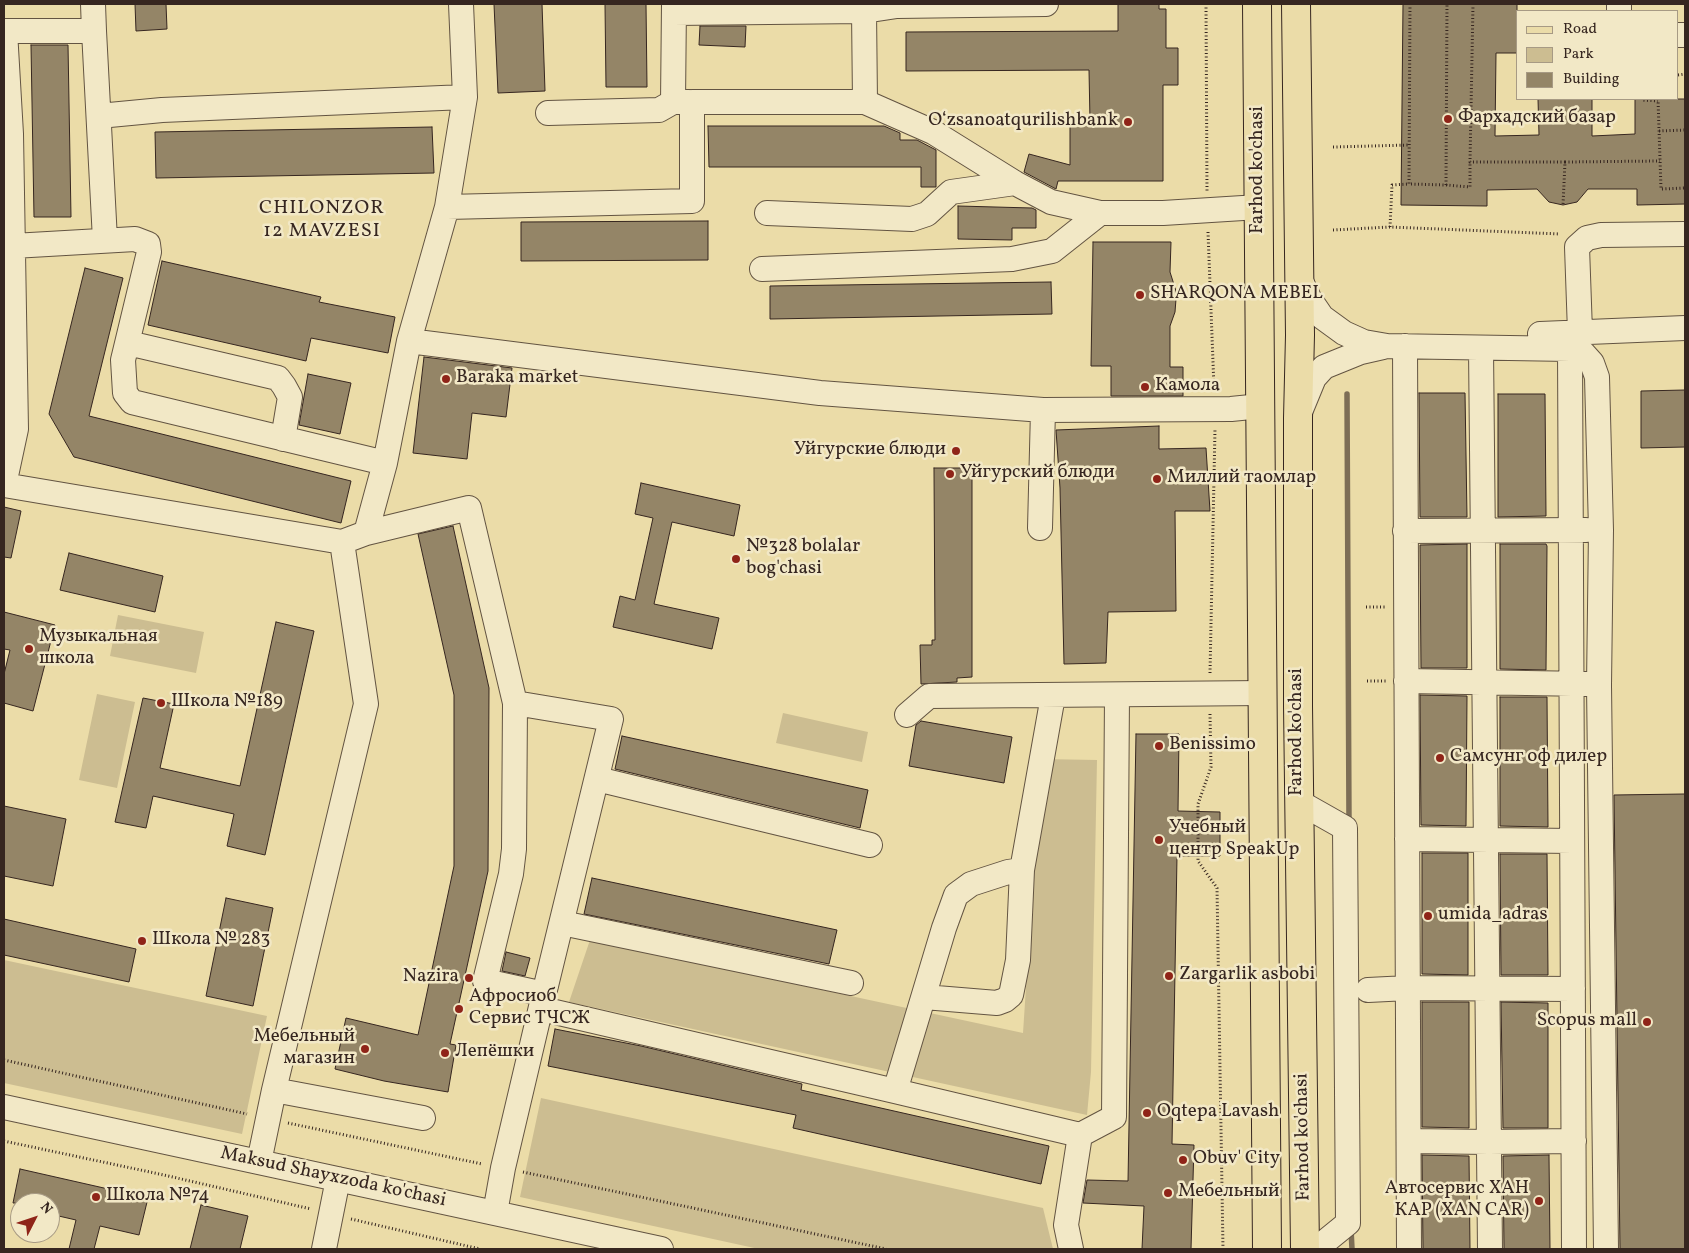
<!DOCTYPE html>
<meta charset="utf-8">
<style>
body{margin:0}
#map{position:relative;width:1689px;height:1253px;overflow:hidden;background:#ebdca8;font-family:Vollkorn,serif}
canvas{display:block}
.frame{position:absolute;inset:0;border:5px solid #362620;pointer-events:none}
.legend{position:absolute;left:1516px;top:10px;width:162px;height:90px;box-sizing:border-box;background:#f2e8c6;border:1px solid #a79a84;margin:0;padding:6px 9px;list-style:none;font-size:15px;color:#362620}
.legend li{display:flex;align-items:center;gap:10px;height:25px}
.legend b{width:25px;border:1px solid #a79a84}
.north{position:absolute;left:10px;top:1193px;width:50px;height:50px;box-sizing:border-box;background:#f2e8c6;border:1px solid #a79a84;border-radius:50%;rotate:49deg;font-size:14px;font-weight:700;line-height:20px;text-align:center;color:#362620}
.north::after{content:'';display:block;margin:auto;width:18px;height:22px;background:#8f2418;clip-path:polygon(50% 0,100% 100%,50% 72%,0 100%)}
</style>
<div id="map">
<canvas width="1689" height="1253"></canvas>
<div class="frame"></div>
<ul class="legend">
<li><b style="height:6px;background:#ebdca8"></b>Road</li>
<li><b style="height:14px;background:#ccbd91"></b>Park</li>
<li><b style="height:14px;background:#948567"></b>Building</li>
</ul>
<div class="north">N</div>
</div>
<script>
const g = document.querySelector('canvas').getContext('2d');
g.lineJoin = 'round';
function paint(path, color) { g.fillStyle = color; g.fill(path, 'evenodd'); }
const poly = rows => new Path2D(rows.map(r => 'M' + r).join(''));
function strokePath(path, color, width, dash) { g.strokeStyle = color; g.lineWidth = width; g.lineCap = dash ? 'butt' : 'round'; g.setLineDash(dash || []); g.stroke(path); }
function drawText(font, color, halo, rows, align = 'center') {
  g.font = font + ' Vollkorn,serif'; g.lineWidth = 5; g.setLineDash([]); g.textBaseline = 'middle'; g.strokeStyle = halo; g.fillStyle = color; for (const [text, x, y, turn = 0] of rows) {
    g.save(); g.translate(x, y); g.rotate((+turn || 0) * Math.PI / 180); g.textAlign = isNaN(turn) ? turn : align; if (halo) g.strokeText(text, 0, 0); g.fillText(text, 0, 0); g.restore();
  }
}
paint(poly([
 [118,615,204,632,196,673,110,656],
 [97,694,135,702,117,788,79,780],
 [783,713,868,732,862,762,776,743],
 [1041,759,1097,760,1091,1072,1087,1115,569,1002,590,940,1023,1033],
 [4,960,267,1016,242,1134,4,1083],
 [541,1098,1043,1208,1053,1249,759,1249,520,1197]
]), '#ccbd91');
strokePath(poly([
 [1347,394,1349,822],
 [1351,1229,1352,1249]
]), '#7d6e56', 5.5);
const building = poly([
 [135,4,166,4,167,29,136,31,135,4],
 [494,4,542,4,545,91,498,93,494,4],
 [605,4,646,4,647,87,606,87,605,4],
 [1118,4,1159,4,1159,9,1166,9,1166,48,1178,48,1178,85,1163,85,1163,181,1058,181,1056,189,1024,172,1029,154,1070,165,1070,121,1090,121,1089,70,906,71,906,32,1118,31,1118,4],
 [1403,4,1517,4,1517,53,1496,53,1495,136,1539,135,1538,99,1592,99,1592,136,1635,134,1635,99,1685,99,1685,204,1637,205,1637,189,1588,189,1577,202,1563,205,1549,202,1537,189,1487,190,1487,206,1401,205,1403,4],
 [700,26,746,26,745,47,699,45,700,26],
 [31,45,68,45,71,217,34,217,31,45],
 [708,126,884,126,900,133,900,140,917,140,936,150,936,187,921,187,921,167,709,167,708,126],
 [432,127,434,173,156,178,155,132,432,127],
 [958,206,1032,208,1036,210,1036,228,1012,228,1012,240,958,239,958,206],
 [708,221,708,260,521,261,521,222,708,221],
 [1093,242,1171,242,1170,272,1176,291,1176,299,1175,312,1170,326,1170,367,1183,367,1183,396,1111,396,1111,366,1091,366,1093,242],
 [162,261,321,297,319,302,395,317,388,353,311,338,306,361,148,325,162,261],
 [85,268,123,278,89,416,351,481,341,523,74,457,49,414,85,268],
 [1051,282,1052,314,770,319,770,286,1051,282],
 [424,357,512,368,506,417,472,413,467,459,413,453,424,357],
 [308,374,351,383,340,434,299,425,308,374],
 [1685,390,1685,447,1641,448,1641,391,1685,390],
 [1419,393,1465,393,1467,517,1420,517,1419,393],
 [1498,394,1545,394,1546,516,1498,517,1498,394],
 [1159,426,1159,449,1206,448,1210,511,1175,511,1176,611,1108,612,1106,663,1064,664,1060,488,1056,430,1159,426],
 [934,468,972,468,972,677,957,678,957,682,921,684,920,645,932,645,932,640,935,640,934,468],
 [641,483,740,505,734,536,672,522,654,604,719,618,712,649,613,627,620,596,635,600,653,518,635,514,641,483],
 [4,507,21,511,11,558,4,557,4,507],
 [453,526,489,688,488,871,450,1044,456,1045,448,1092,384,1081,335,1069,346,1018,418,1035,454,866,454,695,418,534,453,526],
 [1467,544,1467,668,1421,668,1420,545,1467,544],
 [1500,544,1546,544,1547,546,1546,670,1500,669,1500,544],
 [69,553,163,576,155,612,60,590,69,553],
 [4,612,55,625,33,711,4,703,4,674,10,650,4,649,4,612],
 [276,622,314,631,265,855,227,846,234,814,153,796,146,828,115,822,143,698,174,704,160,768,240,786,276,622],
 [1420,695,1467,696,1466,826,1421,825,1420,695],
 [1500,697,1547,697,1548,827,1500,826,1500,697],
 [921,721,1012,737,1004,783,909,766,916,725,921,721],
 [1136,734,1179,734,1178,811,1220,812,1220,856,1177,856,1172,1144,1194,1145,1191,1249,1142,1249,1144,1206,1083,1203,1087,1180,1128,1181,1136,734],
 [622,736,868,790,860,828,615,769,622,736],
 [1685,794,1685,1249,1620,1249,1614,795,1685,794],
 [4,806,66,819,53,886,4,876,4,806],
 [1422,853,1468,853,1468,975,1422,974,1422,853],
 [1500,854,1547,854,1548,975,1501,975,1500,854],
 [592,878,837,930,829,964,584,914,592,878],
 [226,898,273,908,253,1006,206,996,226,898],
 [4,919,136,949,129,982,4,955,4,919],
 [506,952,530,958,525,976,502,971,506,952],
 [1422,1002,1469,1002,1469,1128,1422,1127,1422,1002],
 [1501,1002,1548,1003,1548,1128,1503,1128,1501,1002],
 [555,1029,641,1046,802,1084,801,1090,1049,1146,1041,1184,793,1128,796,1115,548,1066,555,1029],
 [1422,1155,1469,1156,1470,1249,1423,1249,1422,1155],
 [1549,1155,1550,1249,1504,1249,1503,1156,1549,1155],
 [20,1169,148,1198,139,1235,100,1226,94,1249,69,1249,76,1220,50,1214,50,1203,13,1203,20,1169],
 [201,1205,248,1216,240,1249,190,1249,201,1205]
]);
paint(building, '#948567');
strokePath(building, '#362620', 1);
const minor = poly([
 [93,4,94,31],
 [674,4,673,102,689,102],
 [1619,4,1619,11],
 [674,13,864,11],
 [4,31,94,31,105,240],
 [1678,35,1685,35],
 [865,102,933,132,1015,183,1051,202,1100,213,1163,213,1259,207],
 [548,113,659,110,673,102],
 [99,116,162,110,465,97,461,4],
 [447,207,692,201,692,102,865,102,864,11,897,6,1046,4],
 [767,213,912,219,927,214,951,192,1015,183],
 [13,246,135,239,148,244,149,252,123,360,125,393,132,402,385,463],
 [762,269,1012,259,1052,251,1100,213],
 [1299,277,1309,298,1322,317,1344,333,1364,342,1387,346,1570,349,1583,353,1592,363,1597,377,1601,530,1599,685,1606,1249],
 [1580,332,1577,247,1587,238,1601,235,1685,234],
 [1540,334,1685,328],
 [409,341,447,207,465,97],
 [128,343,278,378,284,386,290,397,283,439],
 [1405,346,1409,1249],
 [1481,348,1490,1249],
 [1570,349,1574,1249],
 [1300,412,1314,378,1324,367,1361,352,1383,347],
 [4,485,342,542,366,704,274,1090,259,1162],
 [4,485,16,429,11,134,5,31],
 [1040,528,1043,410],
 [1405,531,1586,530],
 [366,533,469,508,515,703,611,719,544,994,503,1168,495,1213],
 [342,542,366,533,385,463,409,341,820,393,1043,410,1231,409,1261,406],
 [1406,681,1587,684],
 [515,703,514,849,511,874,485,981,544,994],
 [907,715,929,696,1263,693],
 [597,779,870,845],
 [1299,802,1345,828,1348,1223,1316,1249],
 [1407,839,1572,841],
 [562,923,851,983],
 [1368,990,1408,988,1573,989],
 [924,997,997,1003,1005,1000,1011,995,1018,960,1022,870],
 [542,1009,895,1091,1080,1135],
 [274,1090,423,1118],
 [895,1091,944,928,956,895,971,884,1008,872,1022,870,1053,696],
 [4,1107,661,1249],
 [1409,1141,1489,1142,1574,1141],
 [324,1249,338,1179],
 [1071,1249,1066,1225,1080,1135,1114,1117,1117,695]
]);
const major = poly([
 [1257,4,1267,1249],
 [1296,4,1300,335,1298,418,1298,706,1305,1249]
]);
strokePath(minor, '#635442', 26);
strokePath(major, '#362620', 30);
strokePath(poly([
 [1206,4,1207,191],
 [1410,4,1409,184,1446,185,1447,4],
 [1473,4,1470,162,1565,162,1563,205],
 [1678,75,1685,74],
 [1641,99,1641,100,1658,101],
 [1658,99,1661,189,1685,188],
 [1659,131,1685,130],
 [1333,147,1409,145],
 [1565,162,1660,161],
 [1446,185,1470,187,1470,162],
 [1390,227,1392,185,1409,184],
 [1333,230,1390,227,1560,234],
 [1208,232,1214,388],
 [1366,607,1386,607],
 [1210,673,1215,429],
 [1367,681,1386,681],
 [1210,714,1211,767,1198,804,1198,861,1217,888,1223,1249],
 [4,1060,247,1114],
 [288,1123,482,1164],
 [4,1141,164,1175,311,1209],
 [523,1172,886,1249],
 [351,1219,480,1249]
]), '#362620', 3, [1, 2.5]);
strokePath(minor, '#f2e8c6', 24);
strokePath(major, '#ebdca8', 28);
for (const [x, y, r, color] of [
 [1448,119,5,"#8f2418"],
 [1128,122,5,"#8f2418"],
 [1140,295,5,"#8f2418"],
 [446,379,5,"#8f2418"],
 [1145,387,5,"#8f2418"],
 [956,451,5,"#8f2418"],
 [950,474,5,"#8f2418"],
 [1157,479,5,"#8f2418"],
 [736,559,5,"#8f2418"],
 [29,649,5,"#8f2418"],
 [161,703,5,"#8f2418"],
 [1159,746,5,"#8f2418"],
 [1440,758,5,"#8f2418"],
 [1159,840,5,"#8f2418"],
 [1428,916,5,"#8f2418"],
 [142,941,5,"#8f2418"],
 [1169,976,5,"#8f2418"],
 [469,978,5,"#8f2418"],
 [459,1009,5,"#8f2418"],
 [1647,1022,5,"#8f2418"],
 [365,1049,5,"#8f2418"],
 [445,1053,5,"#8f2418"],
 [1147,1113,5,"#8f2418"],
 [1183,1160,5,"#8f2418"],
 [1168,1193,5,"#8f2418"],
 [96,1197,5,"#8f2418"],
 [1539,1201,5,"#8f2418"]
]) { const dot = new Path2D(); dot.arc(x, y, r, 0, 2 * Math.PI); g.fillStyle = color; g.fill(dot); strokePath(dot, '#f2e8c6', 2); }
drawText('19px', '#362620', '#f2e8c6', [
 ["Фархадский базар",1458,119],
 ["Oʻzsanoatqurilishbank",1118,122,"right"],
 ["SHARQONA MEBEL",1150,295],
 ["Baraka market",456,379],
 ["Камола",1155,387],
 ["Уйгурские блюди",946,451,"right"],
 ["Уйгурский блюди",960,474],
 ["Миллий таомлар",1167,479],
 ["№328 bolalar",746,548],
 ["bog'chasi",746,570],
 ["Музыкальная",39,638],
 ["школа",39,660],
 ["Школа №189",171,703],
 ["Benissimo",1169,746],
 ["Самсунг оф дилер",1450,758],
 ["Учебный",1169,829],
 ["центр SpeakUp",1169,851],
 ["umida_adras",1438,916],
 ["Школа № 283",152,941],
 ["Zargarlik asbobi",1179,976],
 ["Nazira",459,978,"right"],
 ["Афросиоб",469,998],
 ["Сервис ТЧСЖ",469,1020],
 ["Scopus mall",1637,1022,"right"],
 ["Мебельный",355,1038,"right"],
 ["магазин",355,1060,"right"],
 ["Лепёшки",455,1053],
 ["Oqtepa Lavash",1157,1113],
 ["Obuv' City",1193,1160],
 ["Автосервис ХАН",1529,1190,"right"],
 ["КАР (XAN CAR)",1529,1212,"right"],
 ["Мебельный",1178,1193],
 ["Школа №74",106,1197]
], 'left');
drawText('19px', '#362620', '#f2e8c6', [
 ["Farhod ko'chasi",1259,170,-90],
 ["Farhod ko'chasi",1298,732,-90],
 ["Farhod ko'chasi",1304,1137,-91],
 ["Maksud Shayxzoda ko'chasi",333,1178,12]
]);
g.letterSpacing = '1px';
drawText('20px', '#362620', '#f2e8c6', [
 ["CHILONZOR",322,209],
 ["12 MAVZESI",322,232]
]);
g.letterSpacing = '0px';
</script>
